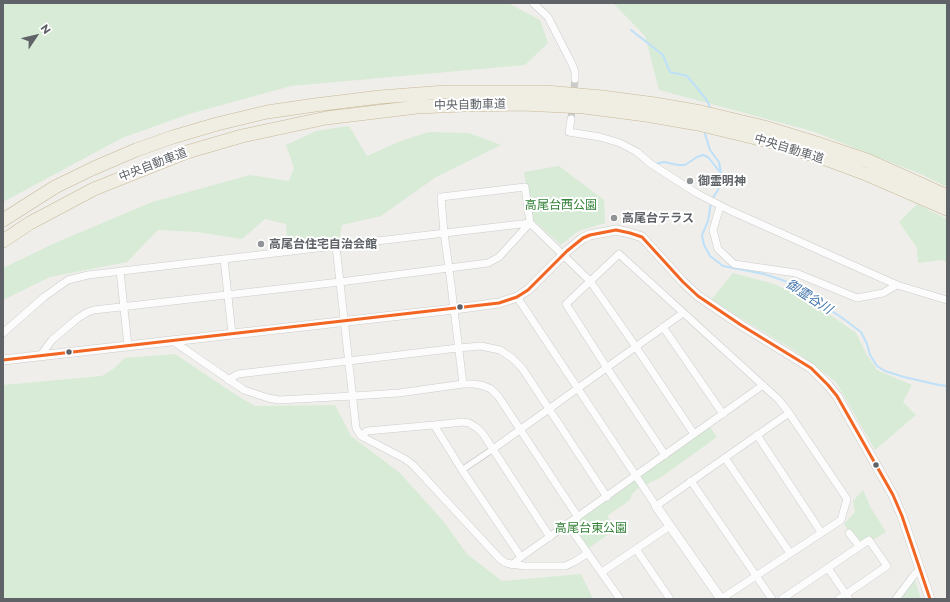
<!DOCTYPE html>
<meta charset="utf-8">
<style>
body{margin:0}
#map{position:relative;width:950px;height:602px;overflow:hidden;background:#efeeea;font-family:Montserrat,sans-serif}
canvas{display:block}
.frame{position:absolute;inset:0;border:4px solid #5f6368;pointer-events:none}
.north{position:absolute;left:16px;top:16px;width:40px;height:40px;-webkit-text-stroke:3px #fff;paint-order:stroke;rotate:55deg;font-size:11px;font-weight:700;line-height:16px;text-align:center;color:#5f6368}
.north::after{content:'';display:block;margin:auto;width:14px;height:18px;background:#5f6368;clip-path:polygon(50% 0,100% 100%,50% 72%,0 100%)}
</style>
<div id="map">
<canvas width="950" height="602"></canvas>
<div class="frame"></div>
<div class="north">N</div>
</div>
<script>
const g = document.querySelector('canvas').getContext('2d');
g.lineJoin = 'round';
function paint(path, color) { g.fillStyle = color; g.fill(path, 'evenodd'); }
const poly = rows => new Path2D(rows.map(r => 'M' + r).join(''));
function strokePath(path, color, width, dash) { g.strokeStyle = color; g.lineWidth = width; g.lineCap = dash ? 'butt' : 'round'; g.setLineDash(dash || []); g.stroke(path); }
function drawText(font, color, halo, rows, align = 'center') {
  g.font = font + ' Montserrat,"Noto Sans JP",sans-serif'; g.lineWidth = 4; g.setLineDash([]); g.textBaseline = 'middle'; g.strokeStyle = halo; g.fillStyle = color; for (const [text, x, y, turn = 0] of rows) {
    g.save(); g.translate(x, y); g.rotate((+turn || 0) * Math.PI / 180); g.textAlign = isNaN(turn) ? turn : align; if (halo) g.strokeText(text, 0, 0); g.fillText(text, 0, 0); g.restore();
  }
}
paint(poly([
 [3,3,508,3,540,20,548,43,525,65,291,86,189,114,122,138,3,202],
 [613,3,947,3,947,187,923,175,812,131,659,90,645,36],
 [349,126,367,156,401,141,429,132,469,133,501,145,436,177,381,216,342,225,339,242,287,237,286,224,265,219,242,239,197,232,158,230,127,262,50,277,3,300,3,268,55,243,152,202,250,175,289,181,294,168,286,145,316,131],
 [559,166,604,200,605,223,578,231,561,245,531,218,524,172],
 [917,204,947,219,947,263,943,260,918,263,917,248,899,222],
 [733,273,774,284,809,300,856,333,867,355,877,370,912,385,903,402,916,415,875,450,836,382,795,351,711,300],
 [175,354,233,393,255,406,335,405,351,436,400,473,444,522,467,554,502,581,581,574,593,599,3,599,3,385,102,376,113,369,125,358],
 [708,424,717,437,660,478,643,486,642,485,632,494,630,500,607,516,616,529,586,550,568,525],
 [863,490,871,508,886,532,870,542,859,546,844,524,855,512,853,501],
 [915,580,921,599,899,599]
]), '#d8ebd6');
strokePath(poly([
 [631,30,663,55,670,72,687,76,706,99,711,109],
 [706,130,705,134,710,150,719,162,722,178,718,190,712,199],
 [655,164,664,162,678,165,685,165,697,157,703,155,708,157,720,172],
 [711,203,708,221,702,235,704,245,710,256,723,266,764,274,785,281,841,317,861,332,867,344,870,355,877,366,885,371,904,377,939,385,947,386]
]), '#bfe0f9', 2);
strokePath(poly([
 [571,119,575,79]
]), '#cbcbca', 7, [7, 3.5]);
const pedestrian = poly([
 [462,470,493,449]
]);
const minor = poly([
 [533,3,548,17,573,66,575,72,575,79],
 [571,119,569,132,600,137,620,143,637,152,651,164,698,194,729,210,897,285,947,300],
 [720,206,713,230,718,249,734,264,796,273,857,298,883,293,897,285],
 [336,246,356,428,361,436,405,459,413,465,500,559,506,563,524,566,565,566,574,562,588,553],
 [224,259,232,334],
 [120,271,128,346],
 [517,297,656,506,789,413],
 [663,327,723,414],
 [3,333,44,297,68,280,88,275,530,223,590,281,636,347,694,434],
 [173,341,244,390,268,398,279,400,353,396,399,393,463,384,474,384,484,386,491,389,498,396,578,517],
 [40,356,52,340,78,318,88,312,94,310,340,282,449,268,488,263,499,257,530,223,525,187,441,197,444,233,449,268,463,384],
 [228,380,238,374,458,348,481,346,500,350,512,358,522,368,607,497],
 [434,425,463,422,469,423,477,428,483,434,550,537],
 [757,435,821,532],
 [361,436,367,431,434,425,462,470,521,557],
 [493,449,683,313],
 [665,455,607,368,566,304,619,254,779,400,789,413,847,499,841,520,721,599],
 [725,458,790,553],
 [691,481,772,599],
 [568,525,620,599],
 [849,533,859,546],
 [636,549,670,599],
 [512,565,521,557,763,385],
 [828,568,849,599],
 [602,572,670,526],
 [782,599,869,540,887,566,839,599],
 [896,599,914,575,920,570]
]);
const tertiary = poly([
 [3,360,454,309,499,303,517,297,528,290,567,251,583,238,590,235,616,230,630,233,642,237,683,282,698,296,741,325,811,368,828,385,837,396,846,412,893,495,902,516,930,599],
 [656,506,721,599]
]);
const motorway = poly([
 [3,220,55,187,94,168,136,150,173,137,217,124,267,112,315,105,380,97,445,92,546,92,602,97,655,104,701,112,764,127,816,143,869,161,947,196],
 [3,241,30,223,94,189,187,152,242,136,326,118,417,107,463,105,522,104,584,107,646,115,698,124,772,142,820,157,866,174,947,209]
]);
strokePath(pedestrian, '#cbcccc', 7);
strokePath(minor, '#cbcccc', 8);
strokePath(tertiary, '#cbcccc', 10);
strokePath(motorway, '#c8b996', 14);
strokePath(pedestrian, '#fdfcfc', 5.5);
strokePath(minor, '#fdfcfc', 7);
strokePath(tertiary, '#fdfcfc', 9);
strokePath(motorway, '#f0ede3', 13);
strokePath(poly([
 [3,360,499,303,517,297,528,290,567,251,583,238,590,235,616,230,630,233,642,237,683,282,698,296,741,325,811,368,828,385,837,396,893,495,902,516,930,599]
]), '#f26522', 3);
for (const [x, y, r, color] of [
 [690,181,4,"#919496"],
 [614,218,4,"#919496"],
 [261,244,4,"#919496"],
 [460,307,3.5,"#5f6368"],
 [69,352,3.5,"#5f6368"],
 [876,465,3.5,"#5f6368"]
]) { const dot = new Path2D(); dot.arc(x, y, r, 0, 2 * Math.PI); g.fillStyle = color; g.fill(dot); strokePath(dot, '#fff', 1.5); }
drawText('12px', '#5f6368', '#fff', [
 ["中央自動車道",470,105,-1],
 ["中央自動車道",789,149,17],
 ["中央自動車道",153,165,-21]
]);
drawText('bold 12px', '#5f6368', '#fff', [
 ["御霊明神",698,181],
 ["高尾台テラス",622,218],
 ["高尾台住宅自治会館",269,244]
], 'left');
drawText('12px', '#348238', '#fff', [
 ["高尾台西公園",561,205],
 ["高尾台東公園",591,528]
]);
drawText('italic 13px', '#4174aa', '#fff', [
 ["御霊谷川",809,297,33]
]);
</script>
